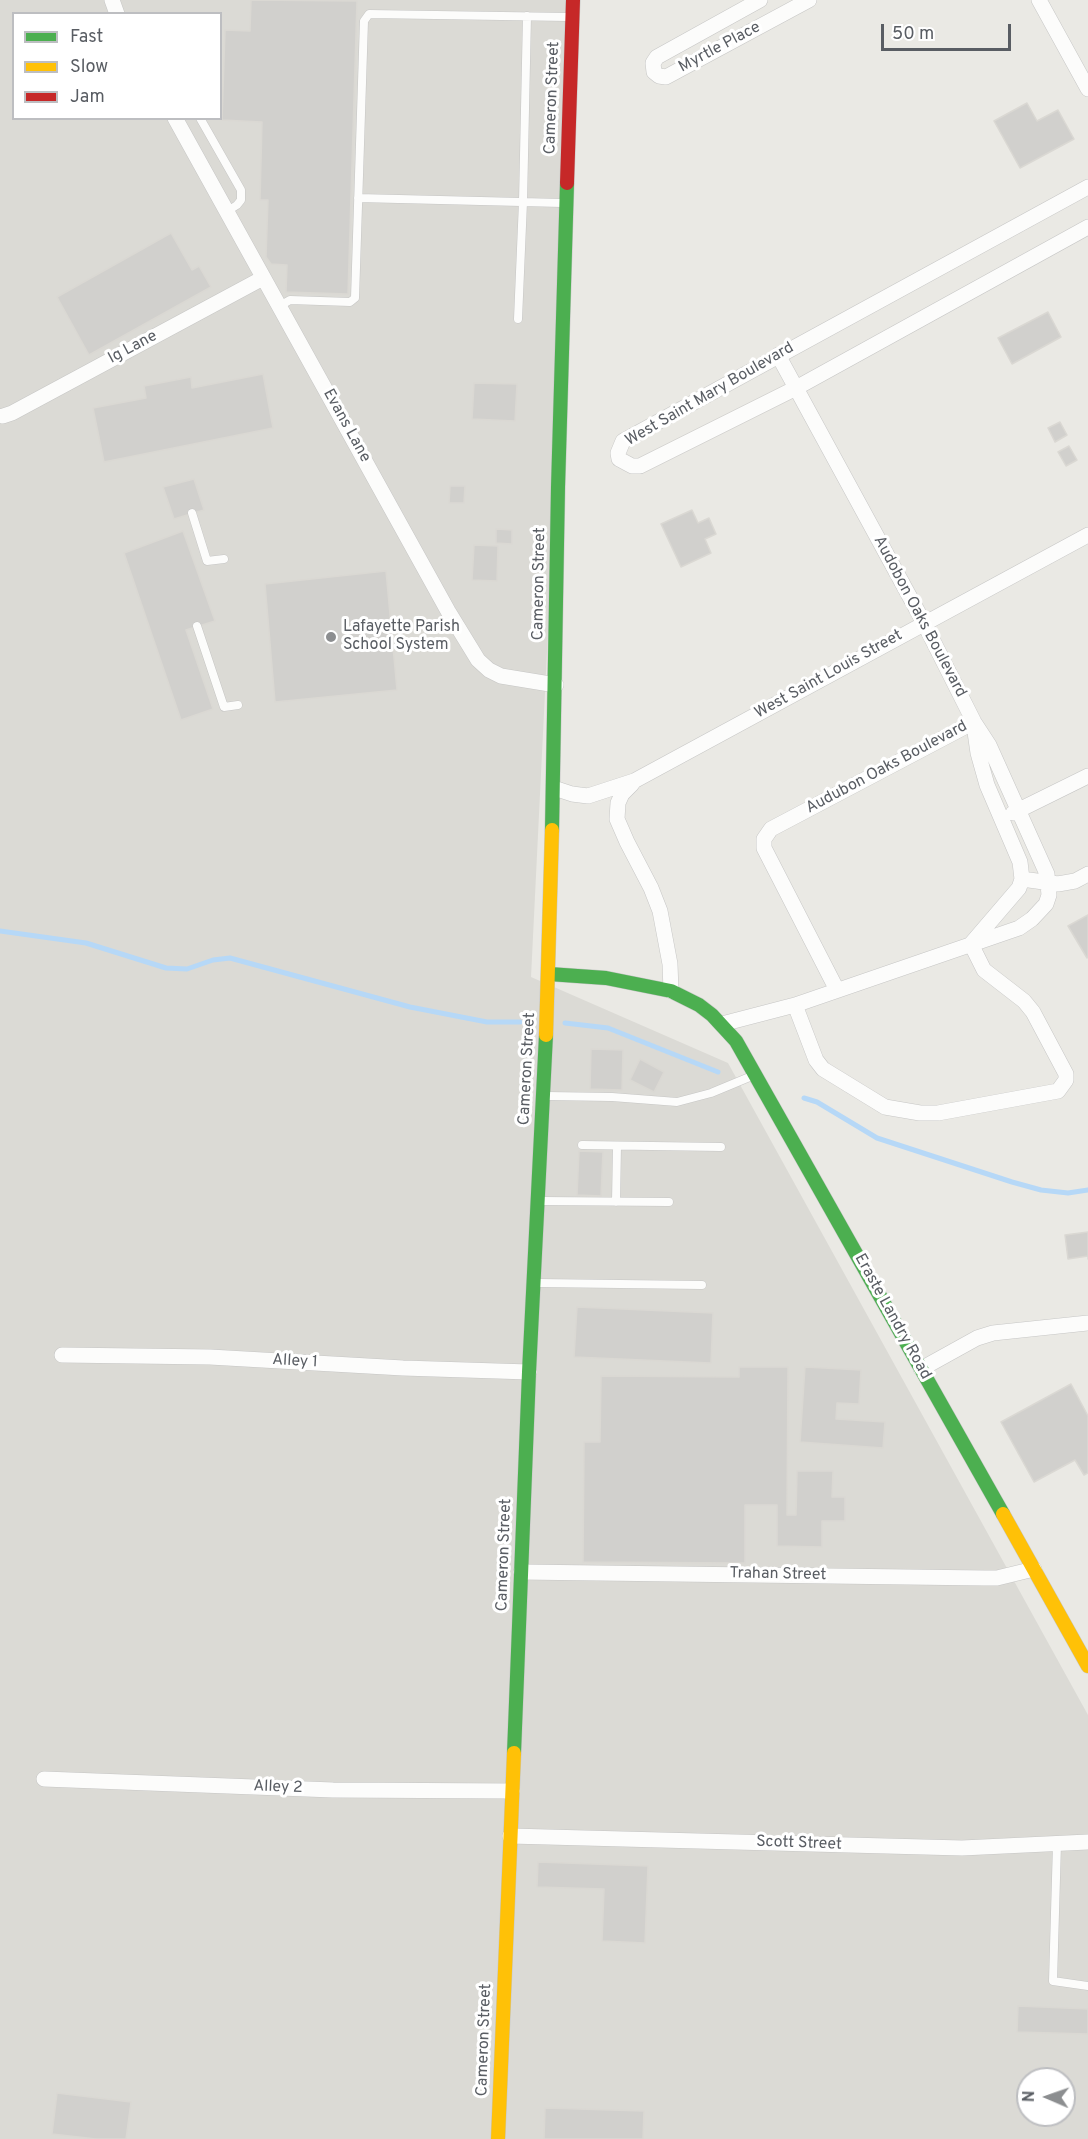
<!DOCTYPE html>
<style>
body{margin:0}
#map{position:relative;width:1088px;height:2139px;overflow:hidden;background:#eae9e4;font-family:Overpass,sans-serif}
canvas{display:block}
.legend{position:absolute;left:12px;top:12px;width:210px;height:108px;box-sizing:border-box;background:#fff;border:2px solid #bdbec1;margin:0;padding:8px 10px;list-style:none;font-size:18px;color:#595d63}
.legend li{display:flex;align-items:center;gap:12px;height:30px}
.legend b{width:30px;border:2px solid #bdbec1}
.north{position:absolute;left:1016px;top:2067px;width:60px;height:60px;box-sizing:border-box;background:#fff;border:2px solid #bdbec1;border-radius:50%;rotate:272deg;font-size:16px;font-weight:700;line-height:24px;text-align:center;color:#595d63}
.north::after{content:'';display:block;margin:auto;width:21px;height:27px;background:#8c8e90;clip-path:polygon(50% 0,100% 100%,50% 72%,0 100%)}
.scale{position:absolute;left:881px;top:24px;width:130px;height:27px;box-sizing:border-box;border:3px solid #595d63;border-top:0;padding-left:8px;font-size:18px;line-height:21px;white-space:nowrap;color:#595d63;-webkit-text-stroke:4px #fff;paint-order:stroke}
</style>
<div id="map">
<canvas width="1088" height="2139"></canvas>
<ul class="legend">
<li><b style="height:8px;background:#4caf50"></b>Fast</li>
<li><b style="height:8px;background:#ffc107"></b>Slow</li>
<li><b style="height:8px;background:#c62828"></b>Jam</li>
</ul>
<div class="north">N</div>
<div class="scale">50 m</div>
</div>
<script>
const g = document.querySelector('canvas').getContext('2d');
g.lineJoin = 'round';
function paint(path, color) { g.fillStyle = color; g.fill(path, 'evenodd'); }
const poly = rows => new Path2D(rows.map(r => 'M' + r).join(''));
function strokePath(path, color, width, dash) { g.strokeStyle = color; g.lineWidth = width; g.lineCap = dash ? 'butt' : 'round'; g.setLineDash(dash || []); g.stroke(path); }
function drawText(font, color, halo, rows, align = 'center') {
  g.font = font + ' Overpass,sans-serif'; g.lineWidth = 6; g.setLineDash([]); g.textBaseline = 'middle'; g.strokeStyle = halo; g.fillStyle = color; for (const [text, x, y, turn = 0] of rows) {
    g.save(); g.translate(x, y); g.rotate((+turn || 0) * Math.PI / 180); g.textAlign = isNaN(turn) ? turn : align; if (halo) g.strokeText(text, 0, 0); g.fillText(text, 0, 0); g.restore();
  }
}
paint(poly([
 [0,0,579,0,531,977,728,1063,1088,1715,1088,2139,0,2139],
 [14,14,220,14,220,118,14,118],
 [1028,2079,1064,2079,1064,2115,1028,2115]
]), '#dbdad5');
strokePath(poly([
 [0,931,86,943,166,968,187,969,213,960,230,958,410,1007,487,1022,520,1022],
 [565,1023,608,1028,718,1072],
 [804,1098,817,1102,877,1138,1012,1182,1041,1190,1068,1193,1088,1190]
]), '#b6d8f7', 5);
const building = poly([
 [251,0,357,1,348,294,286,292,287,265,271,264,266,257,268,200,260,200,262,122,222,120,225,30,250,31,251,0],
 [1027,103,1037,121,1058,110,1074,139,1020,168,994,121,1027,103],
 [171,233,192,270,199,266,211,287,89,355,57,297,171,233],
 [1048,312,1061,337,1012,364,998,338,1048,312],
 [263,374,273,428,104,462,93,408,146,398,144,386,191,377,192,388,263,374],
 [474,383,517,384,515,421,472,419,474,383],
 [1060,422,1067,435,1055,442,1048,428,1060,422],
 [1069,446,1077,460,1066,466,1058,452,1069,446],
 [194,479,204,510,174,519,163,487,194,479],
 [450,486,465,486,464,503,449,503,450,486],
 [692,510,698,523,709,518,716,534,705,539,711,553,681,567,661,524,692,510],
 [496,529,512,530,512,544,496,543,496,529],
 [183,531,215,621,186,630,213,709,181,720,124,553,183,531],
 [474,545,498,546,497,581,472,580,474,545],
 [386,571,397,690,275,702,265,584,386,571],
 [1088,915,1088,957,1087,958,1068,926,1088,915],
 [591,1049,623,1050,622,1090,590,1089,591,1049],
 [640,1059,664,1072,654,1092,630,1080,640,1059],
 [579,1151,603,1152,601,1196,577,1195,579,1151],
 [1088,1232,1088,1259,1088,1256,1068,1259,1065,1235,1088,1232],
 [577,1307,713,1313,711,1363,574,1357,577,1307],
 [739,1367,788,1367,787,1515,796,1515,797,1471,833,1471,832,1497,845,1497,845,1521,822,1521,822,1547,777,1546,777,1505,745,1505,745,1563,583,1562,584,1442,600,1442,601,1376,739,1377,739,1367],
 [805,1367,861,1370,859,1404,837,1403,836,1419,885,1422,883,1448,800,1442,805,1367],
 [1071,1384,1088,1416,1088,1473,1084,1475,1075,1460,1034,1482,1001,1422,1071,1384],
 [538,1862,648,1866,645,1943,602,1941,604,1889,537,1887,538,1862],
 [1018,2006,1088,2009,1088,2034,1017,2032,1018,2006],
 [57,2093,131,2102,126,2139,96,2139,52,2134,57,2093],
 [545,2108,644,2111,643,2139,544,2139,545,2108]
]);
paint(building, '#d1d0cd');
strokePath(building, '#dad8d3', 1.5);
const lane = poly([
 [200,118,241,190,241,200,237,205,226,212],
 [358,198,562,203],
 [278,307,290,300,350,302,355,298,364,21,369,14,568,17],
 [518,319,523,202,527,16],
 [192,513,207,561,224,559],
 [197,626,224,707,238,705],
 [547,1096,612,1097,677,1102,711,1093,752,1076],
 [582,1145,721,1147],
 [542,1201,669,1202],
 [616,1202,617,1146],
 [538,1283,702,1285],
 [1057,1844,1053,1981,1088,1986]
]);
const street = poly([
 [112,0,117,14],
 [760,0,657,57,653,63,654,72,659,76,666,77,809,0],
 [1039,0,1088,89],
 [175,118,448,611,478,660,489,670,501,676,556,685],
 [1088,187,623,441,618,453,619,459,632,466,640,466,796,388,1088,227],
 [3,416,12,413,263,278],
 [632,784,622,794,618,803,617,819,627,842,651,888,660,911,670,964,671,991],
 [554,788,572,794,588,796,634,781,1088,535],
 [1013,813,1088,776],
 [1022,879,1058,884,1075,881,1088,874],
 [971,944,1019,888,1022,879,1020,862,987,785,978,753,974,725],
 [837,990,764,848,764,839,771,829,974,722],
 [795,1005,816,1060,823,1069,885,1107,920,1113,938,1113,1058,1091,1066,1080,1066,1074,1033,1012,1024,1001,984,970,971,944],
 [722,1024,795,1005,1019,928,1032,919,1046,904,1049,895,1047,874,989,745,974,722,924,623,778,355],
 [62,1355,210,1357,403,1368,529,1372],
 [921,1369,977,1338,993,1333,1088,1323],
 [521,1572,985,1578,997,1578,1034,1569],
 [44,1779,333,1790,512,1791],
 [510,1836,962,1848,1088,1842]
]);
const fast = poly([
 [552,830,558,487,567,183],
 [549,974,606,978,671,991,699,1005,712,1015,736,1041,1003,1514],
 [514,1753,529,1372,546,1035]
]);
const slow = poly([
 [546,1035,552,830],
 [1003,1514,1088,1666],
 [498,2139,514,1753]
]);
const jam = poly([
 [567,183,573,0]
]);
strokePath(lane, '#c6c6c5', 9);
strokePath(street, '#c6c6c5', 16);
strokePath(fast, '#c6c7c6', 15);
strokePath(slow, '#c6c7c6', 15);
strokePath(jam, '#c6c7c6', 15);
strokePath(lane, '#fcfcfb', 8);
strokePath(street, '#fcfcfb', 15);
strokePath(fast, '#4caf50', 14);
strokePath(slow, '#ffc107', 14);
strokePath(jam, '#c62828', 14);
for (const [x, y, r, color] of [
 [331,637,6,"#8c8e90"]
]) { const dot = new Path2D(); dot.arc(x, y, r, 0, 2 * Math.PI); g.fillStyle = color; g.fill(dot); strokePath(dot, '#fff', 2); }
drawText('16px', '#595d63', '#fff', [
 ["Myrtle Place",720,48,-28],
 ["Cameron Street",553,98,-88],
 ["Ig Lane",133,348,-28],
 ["West Saint Mary Boulevard",710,395,-30],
 ["Evans Lane",346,426,61],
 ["Cameron Street",540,584,-89],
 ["Audobon Oaks Boulevard",919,617,62],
 ["West Saint Louis Street",829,675,-29],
 ["Audubon Oaks Boulevard",887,768,-28],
 ["Cameron Street",528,1069,-87],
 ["Eraste Landry Road",892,1317,61],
 ["Alley 1",295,1362,3],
 ["Cameron Street",505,1555,-88],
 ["Trahan Street",778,1575,1],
 ["Alley 2",278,1788,2],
 ["Scott Street",799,1844,2],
 ["Cameron Street",485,2040,-88]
]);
drawText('16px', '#595d63', '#fff', [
 ["Lafayette Parish",343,628],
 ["School System",343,646]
], 'left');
</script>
